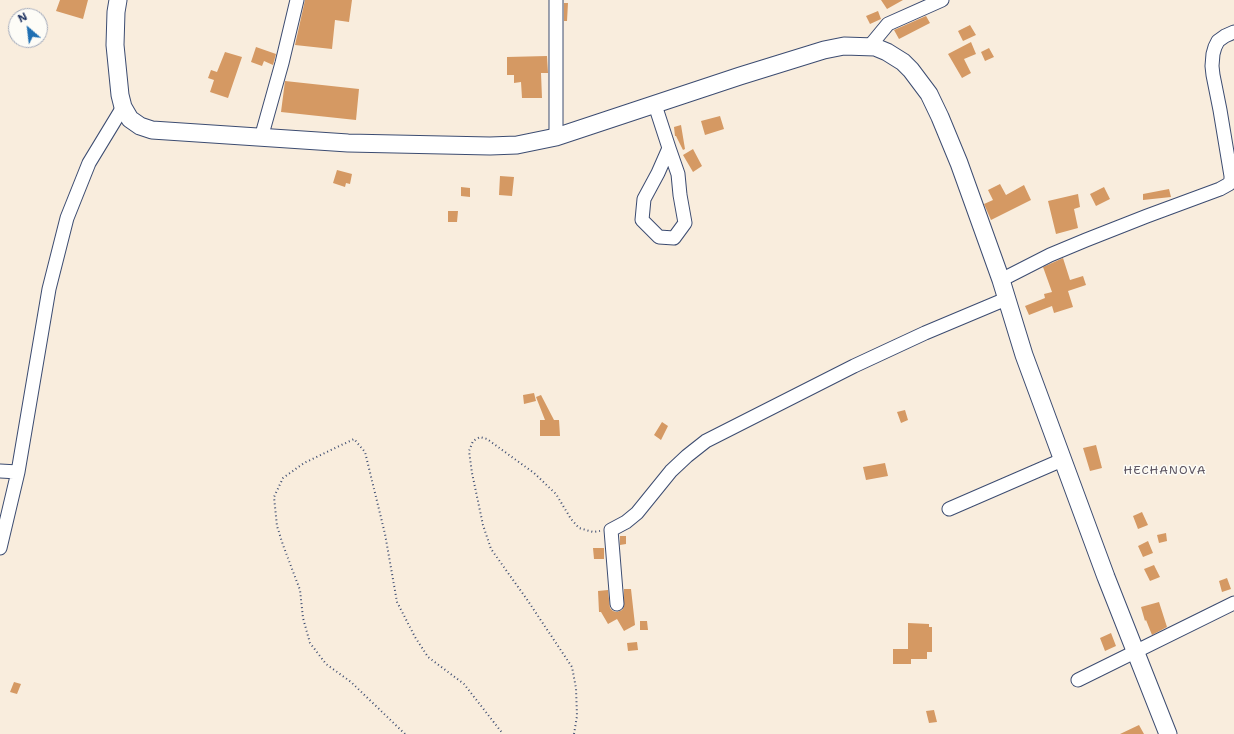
<!DOCTYPE html>
<style>
body{margin:0}
#map{position:relative;width:1234px;height:734px;overflow:hidden;background:#f9eddd;font-family:"Shantell Sans",sans-serif}
canvas{display:block}
.north{position:absolute;left:8px;top:8px;width:40px;height:40px;box-sizing:border-box;background:#fdfcf7;border:1px solid #a3aaba;border-radius:50%;rotate:332deg;font-size:11px;font-weight:700;line-height:16px;text-align:center;color:#1b2f5e}
.north::after{content:'';display:block;margin:auto;width:14px;height:18px;background:#1f6fb2;clip-path:polygon(50% 0,100% 100%,50% 72%,0 100%)}
</style>
<div id="map">
<canvas width="1234" height="734"></canvas>
<div class="north">N</div>
</div>
<script>
const g = document.querySelector('canvas').getContext('2d');
g.lineJoin = 'round';
function paint(path, color) { g.fillStyle = color; g.fill(path, 'evenodd'); }
const poly = rows => new Path2D(rows.map(r => 'M' + r).join(''));
function strokePath(path, color, width, dash) { g.strokeStyle = color; g.lineWidth = width; g.lineCap = dash ? 'butt' : 'round'; g.setLineDash(dash || []); g.stroke(path); }
function drawText(font, color, halo, rows, align = 'center') {
  g.font = font + ' "Shantell Sans",sans-serif'; g.lineWidth = 3; g.setLineDash([]); g.textBaseline = 'middle'; g.strokeStyle = halo; g.fillStyle = color; for (const [text, x, y, turn = 0] of rows) {
    g.save(); g.translate(x, y); g.rotate((+turn || 0) * Math.PI / 180); g.textAlign = isNaN(turn) ? turn : align; if (halo) g.strokeText(text, 0, 0); g.fillText(text, 0, 0); g.restore();
  }
}
paint(poly([
 [60,0,88,0,83,19,56,11],
 [305,0,352,0,349,22,335,20,332,49,295,45],
 [881,0,903,0,887,9],
 [564,3,568,3,567,21,564,21],
 [878,11,881,19,870,24,866,16],
 [926,16,930,23,899,39,894,30],
 [970,25,976,35,963,41,958,31],
 [971,42,976,54,964,59,971,73,962,78,948,54],
 [256,47,276,54,273,65,264,61,262,66,251,62],
 [989,48,994,57,985,61,981,52],
 [225,52,242,57,228,98,210,92,214,80,208,78,211,70,217,72],
 [547,56,548,73,541,73,542,98,522,98,521,82,514,83,514,75,507,75,507,57],
 [285,81,359,89,356,120,281,112],
 [720,116,724,129,705,135,701,121],
 [681,125,685,149,683,150,676,136,675,136,674,127],
 [693,149,702,166,693,172,683,155],
 [337,170,352,174,350,184,346,183,345,187,333,183],
 [500,176,514,177,512,196,499,195],
 [1000,184,1006,195,1024,185,1031,200,991,220,984,204,993,200,988,190],
 [461,187,470,188,470,197,461,196],
 [1104,187,1110,199,1096,206,1090,194],
 [1169,189,1171,197,1143,200,1143,194],
 [1078,194,1080,207,1074,209,1078,228,1056,234,1048,201],
 [448,211,458,211,457,222,448,222],
 [1063,258,1070,280,1083,276,1086,285,1068,291,1073,307,1054,313,1052,306,1029,315,1025,306,1045,298,1044,294,1052,292,1043,267],
 [534,393,536,401,524,404,523,395],
 [541,395,554,420,559,420,560,436,540,436,540,420,545,420,536,397],
 [905,410,908,420,901,423,897,412],
 [662,422,668,426,661,440,654,435],
 [1096,445,1102,468,1090,471,1083,448],
 [885,463,888,476,866,480,863,467],
 [1142,512,1148,525,1138,529,1133,516],
 [1166,533,1167,541,1159,543,1157,535],
 [620,536,626,536,626,544,620,545],
 [1148,541,1153,553,1143,557,1138,546],
 [593,548,604,548,604,559,594,559],
 [1154,565,1160,577,1150,581,1144,569],
 [1227,578,1231,589,1222,592,1219,581],
 [624,589,631,589,635,625,624,631,617,619,608,624,601,612,599,612,598,591,608,590,610,608,613,611,617,612,622,610,624,607],
 [1159,602,1167,627,1152,635,1146,620,1145,621,1141,607],
 [640,621,647,621,648,630,640,630],
 [908,623,929,624,929,627,932,627,932,652,927,652,927,659,911,659,911,664,893,664,893,649,908,649],
 [1111,633,1116,646,1105,651,1100,638],
 [637,642,638,650,628,651,627,643],
 [14,682,21,684,17,694,10,692],
 [934,710,937,722,929,723,926,711],
 [1139,725,1144,734,1120,734]
]), '#d59963');
const minor = poly([
 [556,0,556,137],
 [869,47,888,24,942,0],
 [655,105,669,148,678,174,680,195,685,223,674,238,659,237,642,220,644,199,658,173,669,148],
 [261,138,282,63,297,0],
 [1001,280,1050,255,1086,240,1147,216,1220,189,1229,184,1231,180,1231,176,1220,110,1213,75,1212,66,1213,54,1215,47,1218,41,1225,36,1234,32],
 [0,471,18,472],
 [949,509,1062,460],
 [0,548,18,472,49,289,67,218,89,163,123,107],
 [617,604,611,530,626,522,637,513,671,471,687,456,706,441,854,366,925,333,1006,299],
 [1078,680,1234,603]
]);
const major = poly([
 [118,0,116,12,115,45,120,95,123,107,130,119,140,126,152,130,348,143,490,146,517,145,556,137,740,76,824,50,844,46,875,47,887,52,903,62,911,70,929,94,940,117,959,163,1001,280,1024,355,1106,577,1168,734]
]);
strokePath(minor, '#3c4c71', 15);
strokePath(major, '#3c4c71', 19);
strokePath(poly([
 [405,734,351,682,326,664,310,643,303,618,300,590,283,545,277,526,274,497,283,478,304,463,354,439,365,452,385,534,397,602,415,637,428,657,464,684,503,734],
 [574,734,577,716,576,688,572,667,526,598,491,549,483,525,472,473,469,451,473,441,480,437,487,439,534,473,556,494,571,519,579,528,593,532,600,531]
]), '#3c4c71', 2, [1, 3]);
strokePath(minor, '#fff', 13);
strokePath(major, '#fff', 17);
g.letterSpacing = '1px';
drawText('12px', '#5c5460', '#fdfcf7', [
 ["HECHANOVA",1165,471]
]);
g.letterSpacing = '0px';
</script>
